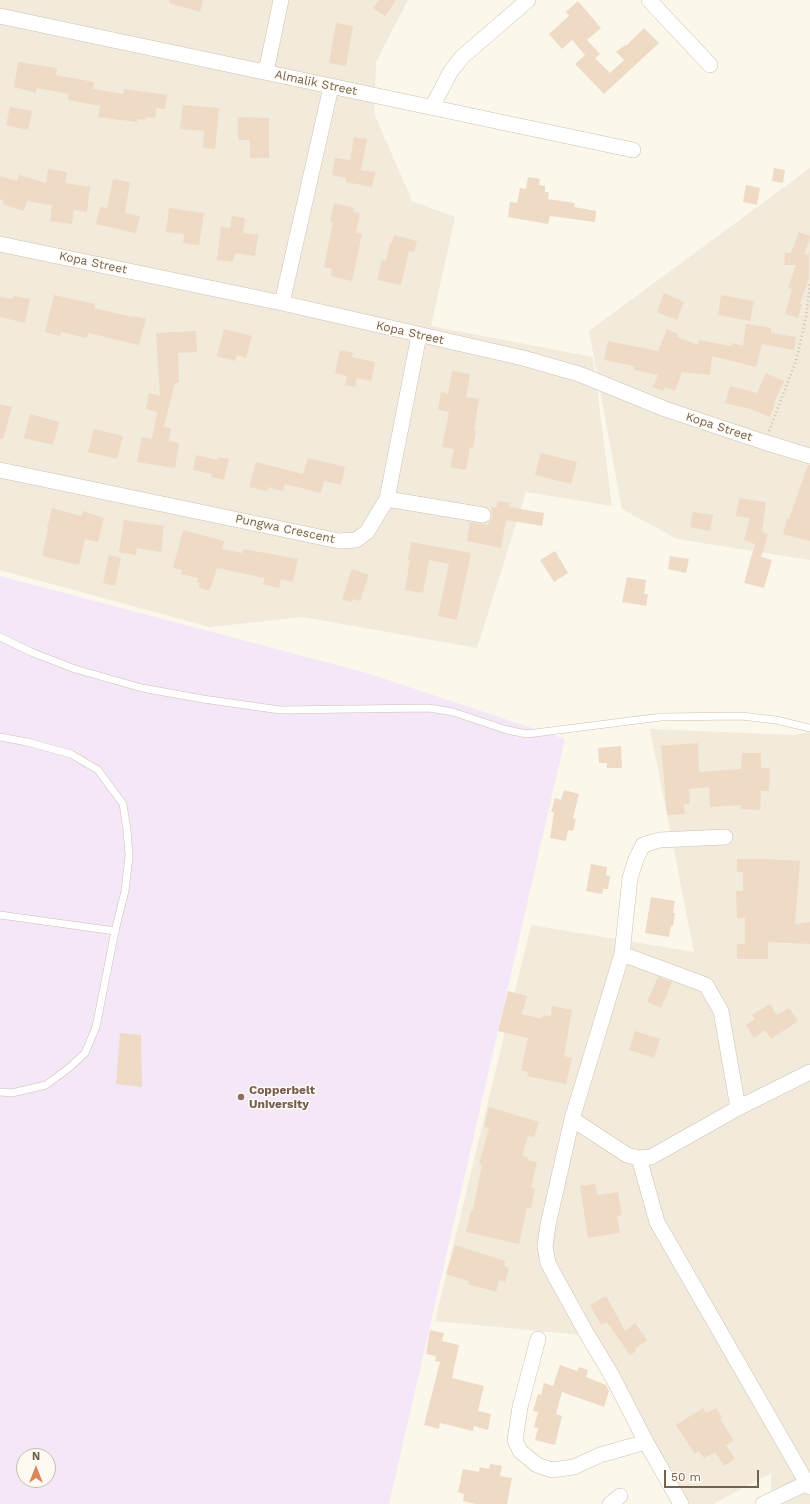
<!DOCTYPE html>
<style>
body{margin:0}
#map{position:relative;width:810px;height:1504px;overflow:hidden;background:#fbf7eb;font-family:"Work Sans",sans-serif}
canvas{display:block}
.north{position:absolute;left:16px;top:1448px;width:40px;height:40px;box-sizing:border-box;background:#fefaf2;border:1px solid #c7bdb1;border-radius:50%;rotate:0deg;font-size:11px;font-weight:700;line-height:16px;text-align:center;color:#75614f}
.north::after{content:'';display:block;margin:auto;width:14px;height:18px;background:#db855a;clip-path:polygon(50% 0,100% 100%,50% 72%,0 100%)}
.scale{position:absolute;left:664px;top:1470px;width:95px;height:18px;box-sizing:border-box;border:2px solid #75614f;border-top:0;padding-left:5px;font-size:12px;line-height:14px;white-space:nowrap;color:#75614f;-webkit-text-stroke:3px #fefaf2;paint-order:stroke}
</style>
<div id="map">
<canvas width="810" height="1504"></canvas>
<div class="north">N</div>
<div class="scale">50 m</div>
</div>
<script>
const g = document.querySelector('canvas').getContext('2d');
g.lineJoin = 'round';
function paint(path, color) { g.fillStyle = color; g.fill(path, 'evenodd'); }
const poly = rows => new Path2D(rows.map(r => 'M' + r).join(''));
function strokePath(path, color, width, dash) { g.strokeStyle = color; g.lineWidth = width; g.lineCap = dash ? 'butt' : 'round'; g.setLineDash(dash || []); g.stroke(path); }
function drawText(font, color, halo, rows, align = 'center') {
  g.font = font + ' "Work Sans",sans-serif'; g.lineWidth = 3; g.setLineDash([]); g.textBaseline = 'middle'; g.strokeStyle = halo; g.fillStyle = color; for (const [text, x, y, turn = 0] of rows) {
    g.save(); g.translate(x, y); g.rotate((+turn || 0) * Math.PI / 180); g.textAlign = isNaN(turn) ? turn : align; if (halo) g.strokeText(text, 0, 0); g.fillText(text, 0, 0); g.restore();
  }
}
paint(poly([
 [0,0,408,0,376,62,374,113,412,201,455,217,431,326,593,357,612,506,526,492,477,648,303,617,210,627,0,570],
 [810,168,810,560,677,539,622,509,589,331],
 [650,729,792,735,810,732,810,1504,772,1504,771,1473,713,1504,683,1504,591,1336,435,1321,531,925,694,952]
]), '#f2eada');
paint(poly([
 [0,576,367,673,565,739,389,1504,0,1504],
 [24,1456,48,1456,48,1480,24,1480]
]), '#f4e7f8');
paint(poly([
 [170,0,203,0,200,12,169,3],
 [379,0,396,0,385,16,373,8],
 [578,1,601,28,587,40,600,54,595,58,610,73,624,60,616,52,625,45,626,46,644,28,659,43,604,94,575,64,585,55,572,40,562,49,549,34,569,16,566,12],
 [336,23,353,26,346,66,329,63],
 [18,62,57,68,56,75,94,82,93,89,123,94,124,89,167,95,165,109,156,108,155,118,146,117,145,120,137,119,137,122,98,117,100,106,68,100,69,94,37,88,36,93,14,87],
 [183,105,219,108,215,149,203,148,204,131,180,129],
 [10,107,32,111,28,130,6,125],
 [238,117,269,118,269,158,250,158,250,140,238,140],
 [354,137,367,139,361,170,375,172,372,187,346,182,346,178,332,175,335,158,350,160],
 [774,168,785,170,783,183,772,181],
 [48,169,67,172,65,183,90,187,87,212,74,210,72,224,50,221,52,205,27,201,24,211,2,204,3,200,0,199,0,176,17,181,19,175,46,183],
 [528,177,540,179,539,185,545,186,545,192,549,192,548,199,575,203,574,207,596,211,595,222,550,216,548,224,508,217,510,202,517,203,520,188,526,189],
 [113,179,130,182,125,213,140,216,136,233,96,224,100,207,107,208],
 [746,185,760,188,757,205,743,202],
 [334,203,354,208,353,212,360,213,356,232,362,234,352,281,331,276,332,269,324,267,333,222,330,222],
 [169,208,204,213,199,245,183,243,184,234,166,232],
 [232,216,245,218,243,233,258,235,255,256,235,253,233,262,217,260,221,227,230,228],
 [799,232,810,236,810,238,804,254,809,254,809,277,800,304,802,304,798,318,785,314,792,289,788,288,796,265,784,265,785,253,791,253],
 [394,235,417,241,414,252,409,251,401,285,377,280,382,260,386,260,390,243,392,243],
 [664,293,684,302,677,320,657,312],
 [54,295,95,304,94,308,132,317,133,316,146,319,139,345,88,333,87,338,61,332,60,336,45,332],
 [721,295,754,301,750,321,718,315],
 [14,296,30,299,25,323,0,317,0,297,13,299],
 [746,324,771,328,771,333,796,337,794,350,762,344,756,367,712,356,710,375,682,372,675,391,665,387,663,391,653,387,658,375,634,370,634,366,604,360,608,341,658,351,667,329,678,334,677,337,698,345,699,340,731,346,732,343,743,346],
 [224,329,252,336,246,358,237,355,235,361,217,356],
 [196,331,197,352,178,353,179,383,175,383,164,427,171,428,169,441,179,443,175,468,137,462,142,437,152,439,157,412,146,409,149,393,160,396,156,333],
 [340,350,353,353,352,357,375,362,371,381,357,378,355,387,345,385,347,376,335,373],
 [452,371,470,374,466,397,479,399,474,430,476,431,473,448,470,447,466,470,450,467,454,449,442,447,449,412,438,410,441,392,448,394],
 [766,373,784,381,774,403,775,404,770,417,750,409,725,403,730,386,757,393],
 [0,404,12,407,3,439,0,439],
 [30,414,59,422,53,445,24,438],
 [94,429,123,436,117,459,88,452],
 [541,453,577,462,571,484,535,475],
 [196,455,217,460,218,457,229,459,224,480,211,477,212,474,193,470],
 [308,458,345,467,341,485,324,481,321,493,285,484,283,491,268,487,267,491,249,487,256,462,303,474],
 [808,465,810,465,810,541,783,534,787,519,789,519],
 [739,498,766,502,762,532,768,534,761,557,772,560,764,588,744,583,755,544,744,540,750,518,736,516],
 [498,501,510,503,509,507,544,513,542,526,506,520,501,548,467,541,470,522,488,525,492,517,491,507,496,508],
 [52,508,81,516,83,511,104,518,98,542,85,539,79,565,42,556,48,529,47,528],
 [693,512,713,515,710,531,690,527],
 [124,520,164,526,161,552,137,548,136,555,119,552],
 [183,530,224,541,222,549,242,553,243,549,298,559,293,582,281,579,279,588,263,584,265,578,217,568,209,591,198,587,200,583,197,582,198,578,181,574,182,570,173,568],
 [411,542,471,553,457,620,438,616,449,564,429,560,423,593,405,590,410,560,408,560],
 [555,551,568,573,554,582,540,560],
 [109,555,121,558,115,586,103,583],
 [670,556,689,559,686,573,668,569],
 [352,569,369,575,360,601,353,599,351,602,342,599],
 [627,577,646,580,644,594,648,594,646,606,622,602],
 [698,743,699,772,741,769,742,753,761,753,761,768,770,768,769,791,761,791,760,810,741,809,741,805,710,807,709,787,689,789,690,804,684,804,685,814,667,815,661,746],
 [621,746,622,768,607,768,607,763,599,763,598,748],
 [564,790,579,794,573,818,576,819,573,831,568,830,566,841,550,838,554,812,551,812,555,798,561,800],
 [737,859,765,859,800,861,795,924,810,922,810,944,768,942,768,959,737,959,737,944,745,944,745,918,737,918,736,891,743,891,743,872,737,872],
 [591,864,607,867,606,875,610,876,608,889,603,889,602,894,586,891],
 [651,897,675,901,673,913,675,913,673,926,671,926,669,937,645,933],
 [658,977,672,982,661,1008,647,1002],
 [508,991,527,996,522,1014,542,1019,543,1015,551,1016,552,1006,572,1010,564,1056,572,1058,566,1084,527,1076,528,1072,521,1070,528,1038,498,1031],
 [770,1004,777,1015,789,1008,798,1021,771,1039,765,1030,754,1038,746,1025,755,1019,752,1015],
 [635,1031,660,1039,654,1058,629,1050],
 [120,1033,141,1035,142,1087,116,1084],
 [489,1107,539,1122,534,1137,528,1136,522,1156,529,1158,528,1160,537,1162,531,1187,535,1188,531,1208,527,1207,519,1244,466,1232,471,1210,473,1210,482,1165,479,1164,489,1128,484,1127],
 [595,1184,597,1195,618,1192,622,1215,617,1216,620,1233,588,1238,580,1186],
 [455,1245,505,1261,504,1266,509,1268,505,1282,499,1280,496,1292,468,1284,469,1281,446,1274],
 [606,1296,625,1331,635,1323,647,1340,635,1349,636,1351,630,1355,607,1322,601,1325,590,1305],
 [430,1330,444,1333,442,1341,459,1345,452,1378,484,1386,478,1411,491,1414,488,1430,474,1426,473,1431,440,1423,439,1429,424,1425,440,1362,435,1361,436,1356,426,1354],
 [560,1365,577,1371,579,1367,588,1370,586,1377,606,1385,609,1391,604,1407,562,1392,556,1414,562,1416,555,1445,535,1440,538,1428,534,1427,538,1412,533,1411,538,1394,541,1395,544,1383,553,1386],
 [703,1408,706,1413,716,1408,722,1417,720,1419,734,1441,726,1445,735,1459,724,1466,715,1452,704,1458,699,1451,695,1454,676,1425],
 [490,1464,502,1466,500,1476,512,1478,507,1504,476,1504,463,1501,464,1494,458,1492,463,1469,479,1472,480,1467,489,1469]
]), '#efdac5');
const service = poly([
 [0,637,31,652,75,669,142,688,203,699,280,710,429,708,453,712,507,730,527,734,661,717,741,716,776,720,810,728],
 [0,737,27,742,71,754,98,770,123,804,127,830,129,856,125,891,115,931,96,1027,85,1053,70,1067,46,1085,12,1093,0,1092],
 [0,915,115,931]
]);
const minor = poly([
 [649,0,710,65],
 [0,16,633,150],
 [266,72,281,0],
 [432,107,451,71,462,57,528,0],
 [0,244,282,303,523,358,579,374,665,409,764,442,810,456],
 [282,303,331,87],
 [0,470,339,541,356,540,367,532,387,499,419,335],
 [387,499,483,515],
 [622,954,706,985,721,1011,738,1108],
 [572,1119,627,1155,639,1158,651,1157,738,1108,810,1072],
 [639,1158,657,1222,807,1483],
 [538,1339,520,1407,515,1440,520,1451,537,1465,552,1470,574,1467,600,1455,646,1442],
 [610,1504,620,1496],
 [681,1504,646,1442,611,1374,588,1336,556,1278,548,1263,545,1246,548,1225,572,1119,622,954,630,878,636,859,643,845,659,840,725,837],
 [763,1504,807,1483,810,1487]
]);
strokePath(service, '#cdc0b1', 8);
strokePath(minor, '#cdc0b1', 16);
strokePath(poly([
 [769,431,796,361,806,317,810,283]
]), '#d4bea7', 2.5, [1, 3]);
strokePath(service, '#fff', 7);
strokePath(minor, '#fff', 15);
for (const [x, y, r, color] of [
 [241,1097,4,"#8d6e63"]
]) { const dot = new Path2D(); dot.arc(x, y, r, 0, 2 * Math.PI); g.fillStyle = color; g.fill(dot); strokePath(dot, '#fefaf2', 1.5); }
drawText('12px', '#75614f', '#fefaf2', [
 ["Almalik Street",316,83,12],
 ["Kopa Street",93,263,12],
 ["Kopa Street",410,333,13],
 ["Kopa Street",719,427,18],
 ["Pungwa Crescent",285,529,12]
]);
drawText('bold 12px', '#785e54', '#fefaf2', [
 ["Copperbelt",249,1090],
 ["University",249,1104]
], 'left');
</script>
